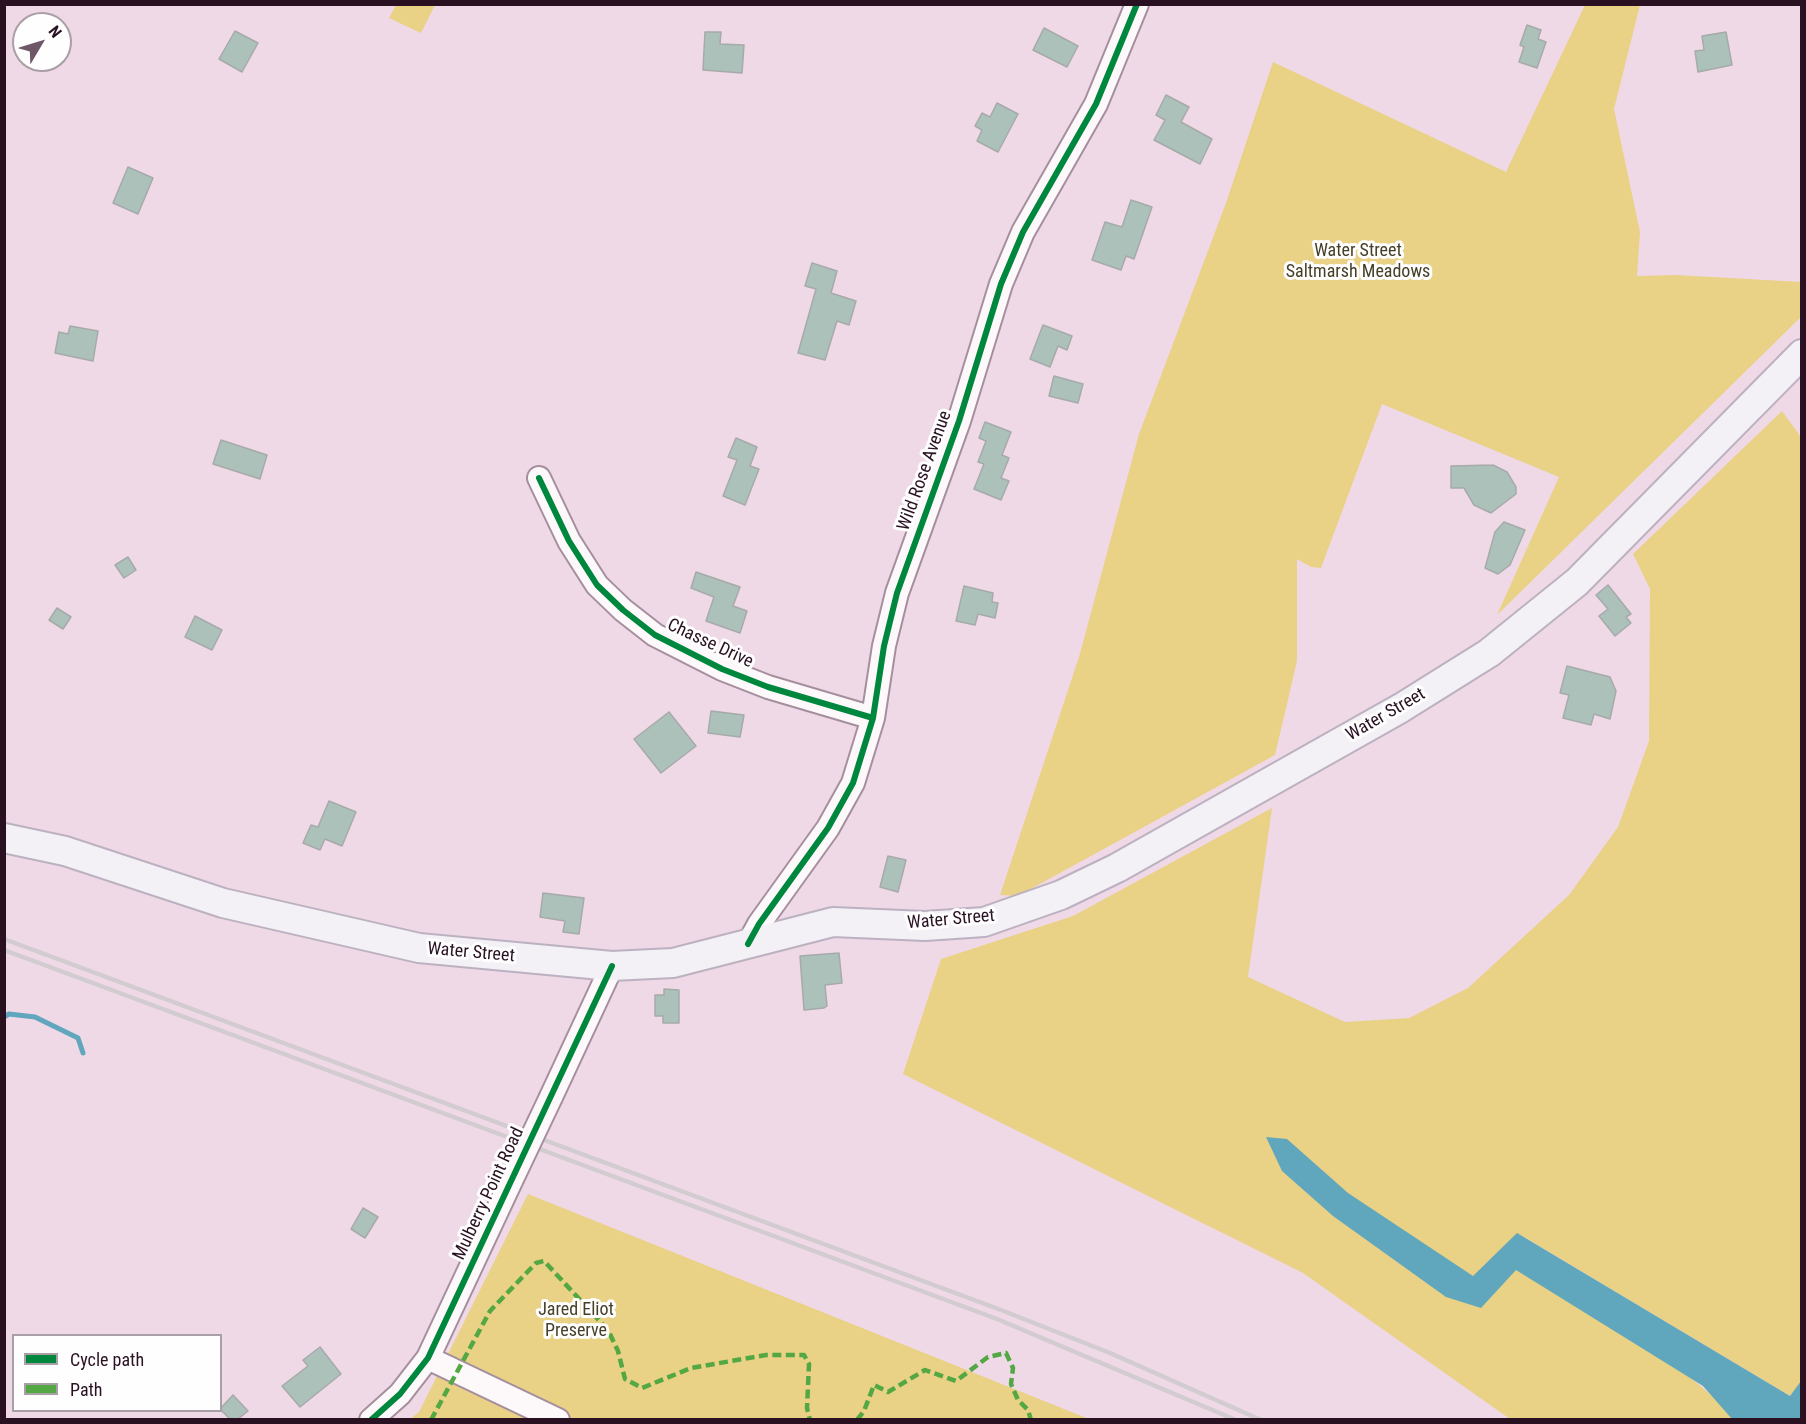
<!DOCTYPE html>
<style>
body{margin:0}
#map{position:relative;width:1806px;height:1424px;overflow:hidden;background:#efd9e7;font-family:"Roboto Condensed",sans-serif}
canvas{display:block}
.frame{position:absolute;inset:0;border:6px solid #291122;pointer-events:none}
.legend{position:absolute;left:12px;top:1334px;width:210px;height:78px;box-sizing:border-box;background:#fefefe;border:2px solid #a99fa6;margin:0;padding:8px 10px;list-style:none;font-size:18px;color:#291122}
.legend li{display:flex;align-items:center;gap:12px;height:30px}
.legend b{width:30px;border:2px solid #a99fa6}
.north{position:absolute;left:12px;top:12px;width:60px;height:60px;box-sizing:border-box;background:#fefefe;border:2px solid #a99fa6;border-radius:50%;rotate:52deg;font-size:16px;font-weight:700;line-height:24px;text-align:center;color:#291122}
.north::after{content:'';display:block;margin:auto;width:21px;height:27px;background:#6e5767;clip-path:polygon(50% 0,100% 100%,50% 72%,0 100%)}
</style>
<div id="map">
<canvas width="1806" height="1424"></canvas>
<div class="frame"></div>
<ul class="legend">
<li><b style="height:8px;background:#00873e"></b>Cycle path</li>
<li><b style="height:8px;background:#53a843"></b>Path</li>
</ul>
<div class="north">N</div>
</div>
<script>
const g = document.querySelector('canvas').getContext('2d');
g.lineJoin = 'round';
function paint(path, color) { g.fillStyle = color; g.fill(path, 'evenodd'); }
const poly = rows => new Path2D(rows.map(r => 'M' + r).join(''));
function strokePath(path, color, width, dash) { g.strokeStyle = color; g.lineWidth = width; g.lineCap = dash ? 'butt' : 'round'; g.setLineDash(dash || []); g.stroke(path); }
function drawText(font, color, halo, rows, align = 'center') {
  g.font = font + ' "Roboto Condensed",sans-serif'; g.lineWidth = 6; g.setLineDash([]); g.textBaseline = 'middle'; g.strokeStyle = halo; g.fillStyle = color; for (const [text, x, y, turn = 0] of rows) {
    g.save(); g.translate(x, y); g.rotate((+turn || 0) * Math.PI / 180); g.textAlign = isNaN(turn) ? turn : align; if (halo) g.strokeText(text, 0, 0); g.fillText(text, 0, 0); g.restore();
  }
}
paint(poly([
 [396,5,396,4,435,5,421,33,389,18],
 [1585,5,1640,5,1614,109,1640,232,1637,276,1676,275,1801,282,1801,317,1497,615,1559,477,1382,404,1321,568,1311,567,1297,559,1297,661,1275,755,1018,896,1000,895,1079,657,1139,434,1226,203,1273,62,1506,172],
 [1782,411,1801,437,1802,1381,1790,1396,1524,1237,1710,1394,1747,1419,1510,1419,1303,1273,903,1074,941,959,1073,916,1272,808,1248,977,1345,1022,1409,1018,1468,988,1569,895,1618,827,1649,741,1650,589,1633,554],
 [528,1194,1089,1419,409,1420,419,1412]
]), '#e9d185');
paint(poly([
 [1266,1137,1287,1139,1348,1193,1473,1276,1517,1233,1790,1396,1801,1381,1801,1419,1732,1419,1703,1386,1516,1270,1481,1308,1446,1297,1333,1216,1282,1171]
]), '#60a7be');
strokePath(poly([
 [4,1017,9,1014,35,1017,78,1038,83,1053]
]), '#60a7be', 5);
const building = poly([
 [1527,25,1541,30,1538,39,1546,42,1537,68,1519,62,1524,47,1520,45,1527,25],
 [1044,28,1078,46,1067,67,1033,50,1044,28],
 [235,31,258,43,242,72,219,59,235,31],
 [705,32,721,32,720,44,744,45,742,73,703,70,705,32],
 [1726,32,1732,65,1698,72,1695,51,1704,50,1702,36,1726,32],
 [1166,95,1189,107,1181,122,1212,139,1200,164,1154,140,1165,120,1156,115,1166,95],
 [997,103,1018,114,998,152,977,141,982,130,975,126,982,113,990,117,997,103],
 [128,167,153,178,138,214,113,203,128,167],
 [1131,200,1152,207,1134,259,1126,256,1121,270,1092,260,1105,222,1122,227,1131,200],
 [812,263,837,271,831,293,856,301,849,325,837,321,825,360,798,353,816,289,805,286,812,263],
 [1043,325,1072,336,1067,350,1058,346,1050,367,1030,359,1043,325],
 [70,326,98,331,93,361,55,353,59,332,68,334,70,326],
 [1054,376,1083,384,1078,403,1049,396,1054,376],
 [985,422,1011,432,1002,455,1009,458,1001,478,1009,481,1001,500,974,489,984,464,978,462,986,441,979,438,985,422],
 [736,438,757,447,750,466,759,469,745,505,723,496,737,460,728,457,736,438],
 [221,440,267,455,260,479,213,464,221,440],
 [1493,465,1507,472,1516,487,1516,494,1491,513,1474,505,1464,488,1451,488,1451,466,1493,465],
 [1504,522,1525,530,1510,565,1498,574,1485,568,1495,532,1504,522],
 [128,557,136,570,124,578,115,565,128,557],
 [696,572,740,587,733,606,747,611,740,633,706,621,714,597,691,588,696,572],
 [1608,585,1631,614,1626,617,1631,623,1615,636,1599,616,1608,609,1596,595,1608,585],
 [964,586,993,593,992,602,998,603,995,618,978,614,975,625,956,621,964,586],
 [57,608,71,617,63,629,49,620,57,608],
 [195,616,222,630,212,650,185,637,195,616],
 [1567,666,1610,677,1616,691,1610,719,1594,714,1591,725,1563,718,1569,695,1560,693,1567,666],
 [711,711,744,715,740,737,708,733,711,711],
 [669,712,696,746,661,773,634,739,669,712],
 [329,801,356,812,342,846,325,839,320,850,303,843,311,825,318,827,329,801],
 [888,856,906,860,898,892,880,887,888,856],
 [543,893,584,898,579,934,563,932,565,921,540,917,543,893],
 [839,953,842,983,825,985,827,1006,824,1008,804,1010,800,956,839,953],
 [664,989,679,990,679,1023,663,1023,663,1016,655,1016,655,995,664,995,664,989],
 [363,1208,378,1217,365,1238,351,1229,363,1208],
 [320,1347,341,1374,300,1407,282,1386,308,1366,303,1360,320,1347],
 [233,1395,248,1411,238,1419,230,1419,220,1409,233,1395]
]);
paint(building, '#acc1b9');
strokePath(building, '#a6aaa9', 1.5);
const minor = poly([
 [539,478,569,541,597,585,623,610,655,635,722,669,768,687,873,718],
 [748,944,759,924,828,828,853,783,873,718,884,646,897,593,959,421,1001,284,1023,232,1096,104,1137,4],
 [551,1097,612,966],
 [428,1358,558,1420],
 [371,1420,400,1394,428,1358,512,1179]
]);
const major = poly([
 [4,838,65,851,223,903,419,948,612,966,673,963,833,922,925,926,984,922,1061,895,1117,868,1401,708,1489,653,1577,582,1802,354]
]);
strokePath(minor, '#a58f9e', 26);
strokePath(major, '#bcb1c0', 32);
strokePath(minor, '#fdf9fb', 22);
strokePath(major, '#f3f0f6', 28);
strokePath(poly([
 [4,939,1001,1310,1110,1353,1261,1420],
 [4,950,997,1319,1236,1420]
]), '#d2cbcf', 4.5);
const minorBridge = poly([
 [512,1179,551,1097]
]);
strokePath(minorBridge, '#a58f9e', 26, []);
strokePath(minorBridge, '#fdf9fb', 22);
strokePath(poly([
 [431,1420,490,1311,536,1263,544,1261,608,1330,618,1351,625,1379,642,1388,691,1368,766,1355,804,1355,809,1364,807,1408,810,1420],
 [857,1420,864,1411,874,1385,888,1392,925,1370,956,1381,988,1357,1006,1353,1013,1368,1011,1384,1018,1400,1028,1410,1031,1420]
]), '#53a843', 4.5, [9, 4.5]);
strokePath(poly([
 [539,478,569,541,597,585,623,610,655,635,722,669,768,687,873,718],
 [748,944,759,924,828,828,853,783,873,718,884,646,897,593,959,421,1001,284,1023,232,1096,104,1137,4],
 [371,1420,400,1394,428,1358,612,966]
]), '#00873e', 6);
drawText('18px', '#443f26', '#fefefe', [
 ["Water Street",1358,251],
 ["Saltmarsh Meadows",1358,272],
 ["Jared Eliot",576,1310],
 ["Preserve",576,1331]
]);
drawText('18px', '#291122', '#fefefe', [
 ["Wild Rose Avenue",925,471,-70],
 ["Chasse Drive",710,644,25],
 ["Water Street",1386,715,-30],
 ["Water Street",951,920,-5],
 ["Water Street",471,953,5],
 ["Mulberry Point Road",489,1194,-65]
]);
</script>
